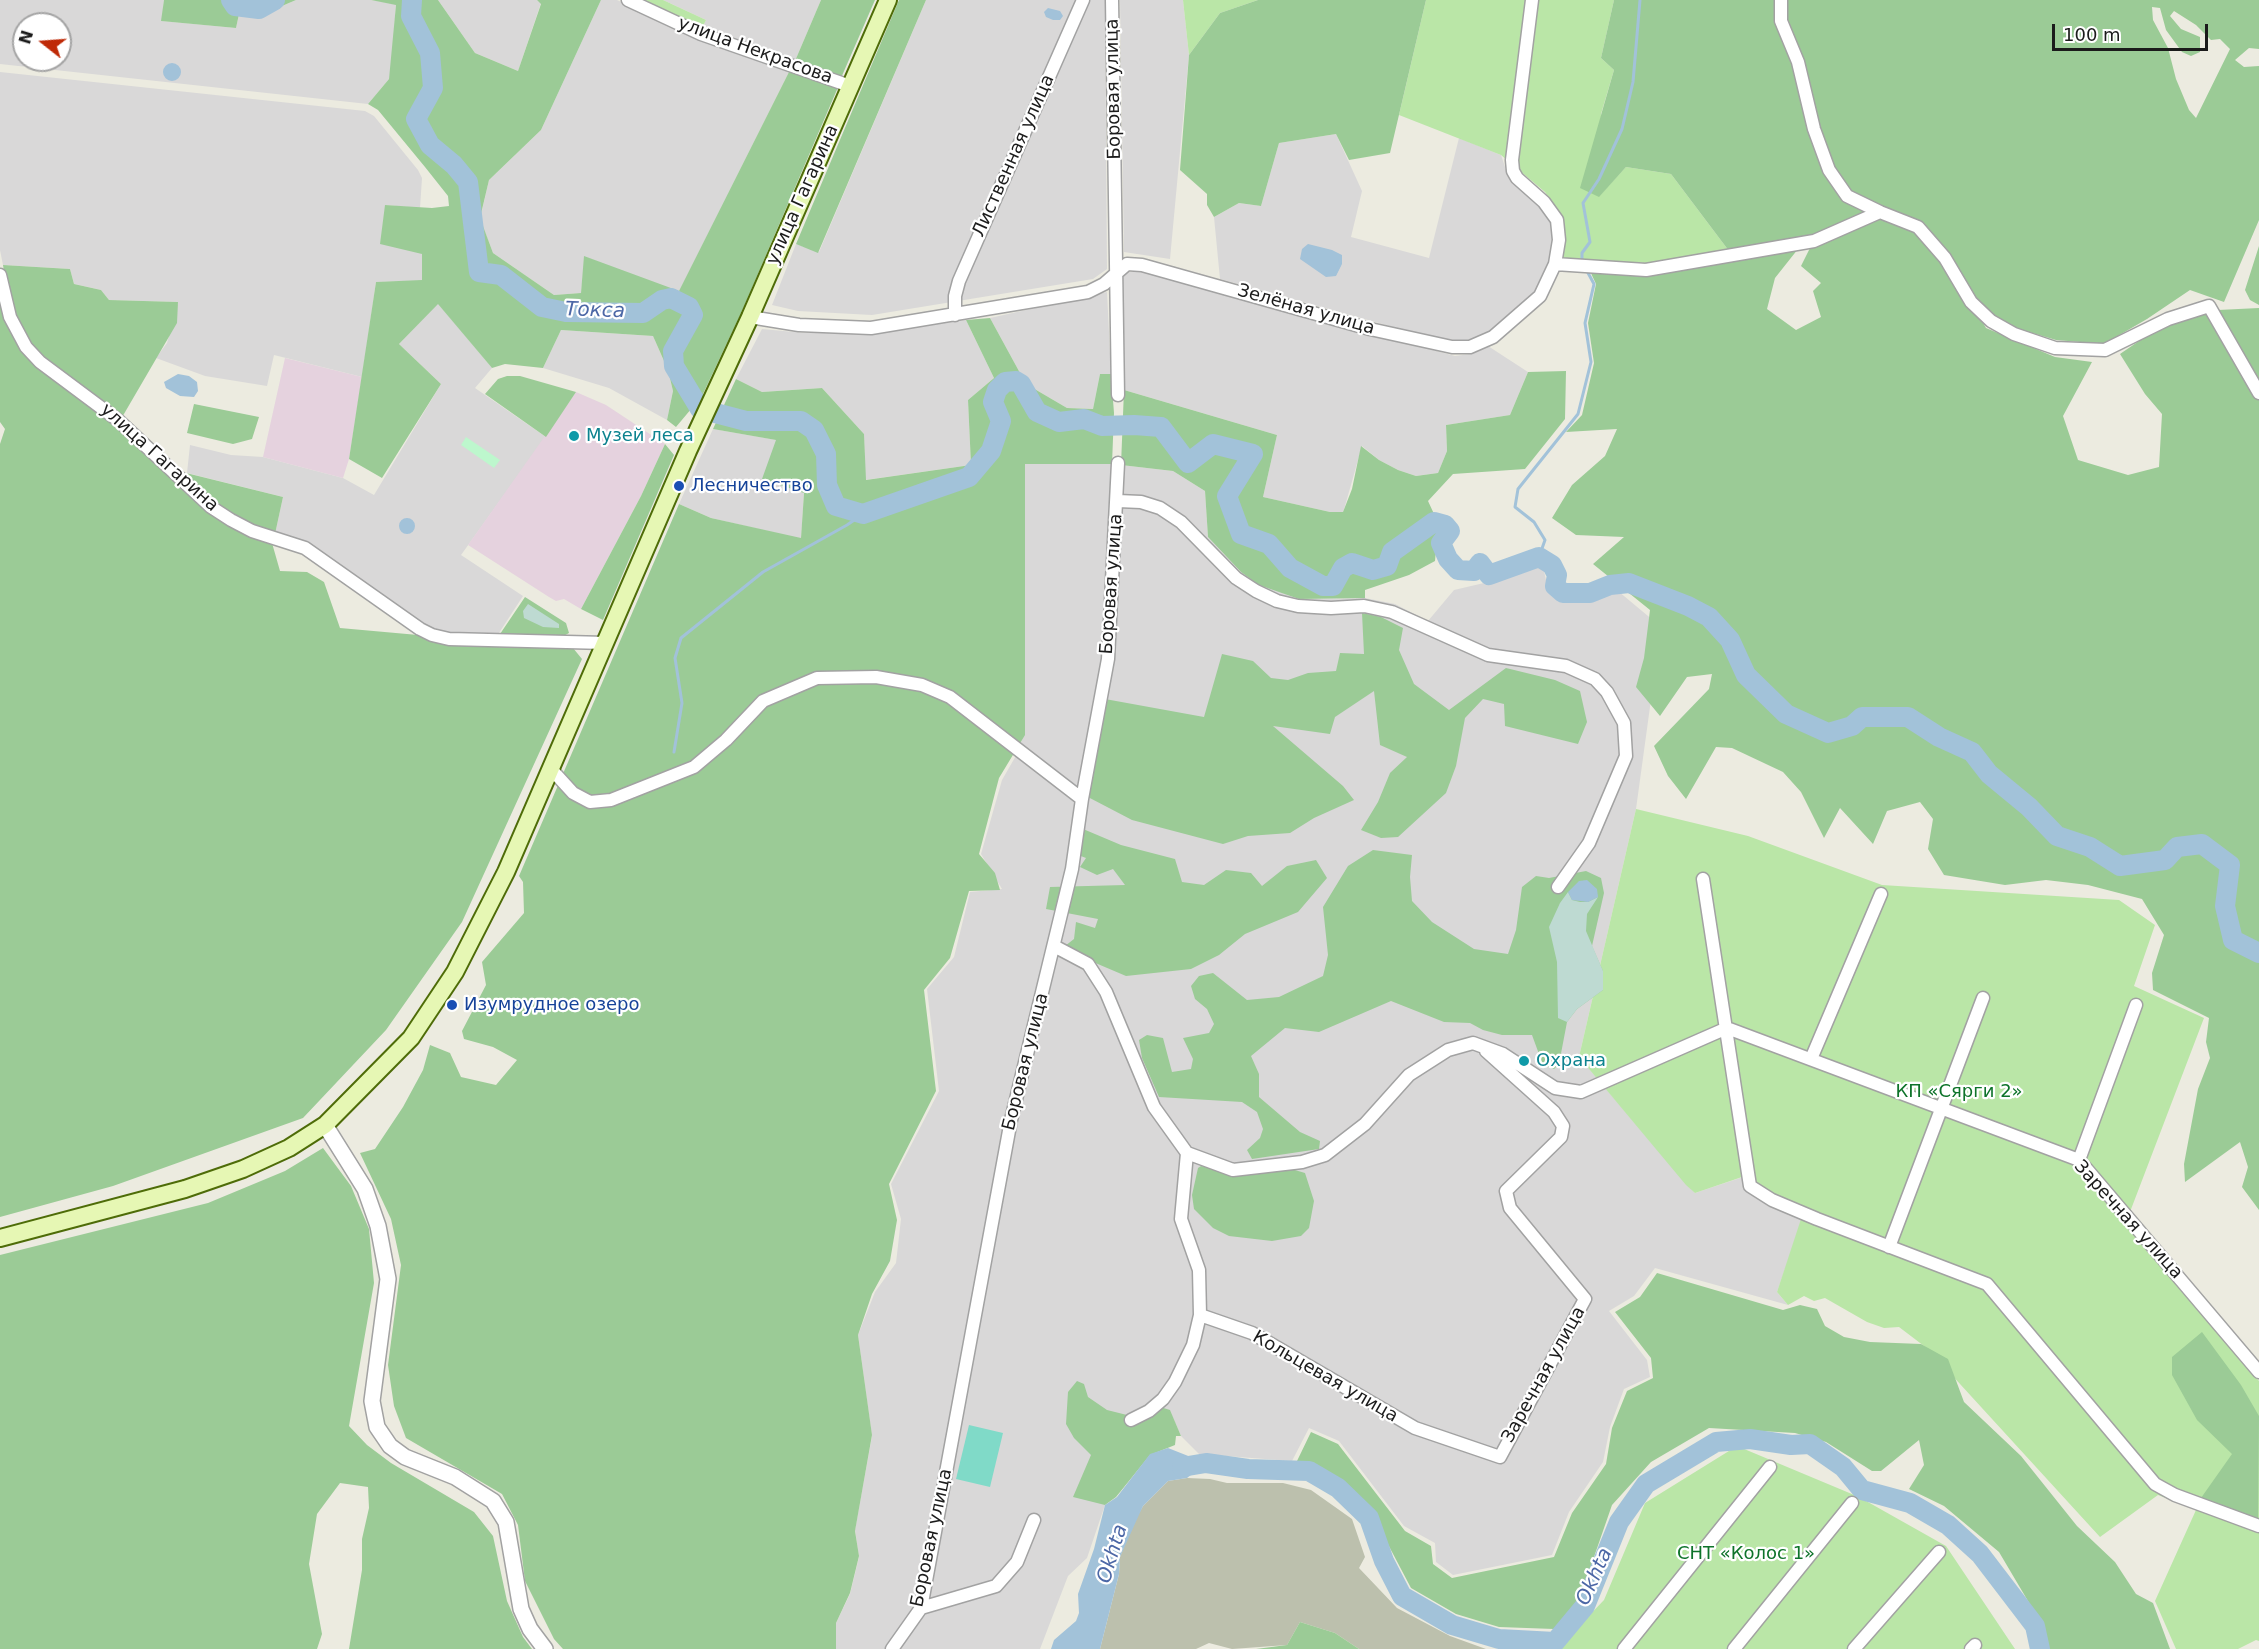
<!DOCTYPE html>
<meta charset="utf-8">
<style>
body{margin:0}
#map{position:relative;width:2259px;height:1649px;overflow:hidden;background:#ecebe0;font-family:"DejaVu Sans",sans-serif}
canvas{display:block}
.north{position:absolute;left:12px;top:12px;width:60px;height:60px;box-sizing:border-box;background:#fff;border:2px solid #a4a4a4;border-radius:50%;rotate:287deg;font-size:16px;font-weight:700;line-height:24px;text-align:center;color:#1b1b1b}
.north::after{content:'';display:block;margin:auto;width:21px;height:27px;background:#bf2a07;clip-path:polygon(50% 0,100% 100%,50% 72%,0 100%)}
.scale{position:absolute;left:2052px;top:24px;width:156px;height:27px;box-sizing:border-box;border:3px solid #1b1b1b;border-top:0;padding-left:8px;font-size:18px;line-height:21px;white-space:nowrap;color:#1b1b1b;-webkit-text-stroke:4px #fff;paint-order:stroke}
</style>
<div id="map">
<canvas width="2259" height="1649"></canvas>
<div class="north">N</div>
<div class="scale">100 m</div>
</div>
<script>
const g = document.querySelector('canvas').getContext('2d');
g.lineJoin = 'round';
function paint(path, color) { g.fillStyle = color; g.fill(path, 'evenodd'); }
const poly = rows => new Path2D(rows.map(r => 'M' + r).join(''));
function strokePath(path, color, width, dash) { g.strokeStyle = color; g.lineWidth = width; g.lineCap = dash ? 'butt' : 'round'; g.setLineDash(dash || []); g.stroke(path); }
function drawText(font, color, halo, rows, align = 'center') {
  g.font = font + ' "DejaVu Sans",sans-serif'; g.lineWidth = 4.5; g.setLineDash([]); g.textBaseline = 'middle'; g.strokeStyle = halo; g.fillStyle = color; for (const [text, x, y, turn = 0] of rows) {
    g.save(); g.translate(x, y); g.rotate((+turn || 0) * Math.PI / 180); g.textAlign = isNaN(turn) ? turn : align; if (halo) g.strokeText(text, 0, 0); g.fillText(text, 0, 0); g.restore();
  }
}
paint(poly([
 [0,0,164,0,162,21,236,28,239,14,263,14,296,0,371,0,396,4,392,65,389,79,368,104,0,64],
 [24,24,60,24,60,60,24,60],
 [438,0,537,0,541,3,518,71,475,53],
 [601,0,617,0,699,38,791,68,679,292,585,257,581,293,554,295,493,253,480,219,489,180,541,130],
 [663,0,821,0,795,61,702,28,706,20],
 [926,0,1105,0,1107,269,1093,279,872,315,798,311,772,305,796,244,819,252],
 [1120,0,1183,0,1189,55,1170,259,1124,252],
 [0,72,365,111,374,116,418,170,422,178,420,208,385,205,422,254,422,281,376,282,362,377,274,355,267,386,205,376,156,358,167,343,178,302,109,300,101,290,74,284,70,269,3,265,0,250],
 [1336,134,1362,191,1351,237,1429,258,1459,138,1501,155,1506,170,1538,201,1552,222,1553,240,1549,263,1535,293,1491,332,1469,342,1433,338,1220,279,1214,217,1239,203,1261,206,1279,143],
 [1130,272,1143,272,1455,356,1470,354,1488,346,1528,372,1510,415,1446,425,1447,451,1438,473,1416,476,1398,470,1379,460,1362,446,1343,513,1330,512,1263,497,1277,435,1124,390,1120,274],
 [1107,292,1111,374,1100,374,1093,409,1067,408,1026,384,990,318],
 [438,303,492,368,475,388,546,437,461,555,523,596,497,636,450,634,422,625,275,534,283,497,187,473,190,445,231,455,263,457,343,478,374,495,441,384,399,344],
 [966,320,994,378,968,400,971,465,865,480,864,434,822,388,762,392,736,379,762,329,805,333,873,333],
 [561,330,653,336,668,370,673,391,667,420,609,388,543,368],
 [713,429,777,440,804,493,801,539,711,518,679,504],
 [1025,464,1112,464,1173,471,1205,491,1208,537,1241,572,1299,599,1365,598,1395,604,1428,621,1454,590,1484,583,1522,569,1543,567,1549,593,1575,602,1618,591,1654,621,1653,685,1636,809,1579,1057,1695,1193,1743,1177,1761,1199,1802,1220,1777,1292,1788,1305,1655,1268,1634,1296,1609,1311,1647,1360,1650,1377,1624,1389,1610,1427,1603,1462,1569,1512,1552,1555,1453,1575,1436,1562,1435,1543,1404,1526,1339,1441,1309,1428,1292,1461,1199,1454,1181,1436,1170,1411,1105,1505,1087,1558,1068,1576,1040,1649,836,1649,836,1623,850,1594,859,1557,855,1530,872,1436,858,1335,875,1292,896,1263,901,1219,891,1184,939,1091,927,989,954,957,970,892,1002,889,981,854,1002,780,1021,747]
]), '#d9d8d8');
paint(poly([
 [285,358,362,377,349,459,343,478,263,457],
 [576,392,606,405,665,444,641,496,581,609,564,599,556,601,549,597,468,545]
]), '#e5d2de');
paint(poly([
 [1187,1478,1210,1479,1227,1483,1283,1483,1311,1490,1352,1519,1365,1557,1359,1568,1397,1608,1450,1636,1486,1649,1359,1649,1335,1633,1300,1622,1287,1645,1232,1649,1209,1643,1196,1649,1100,1649,1119,1574,1120,1557,1132,1526,1143,1506,1168,1481]
]), '#bcc0ad');
paint(poly([
 [642,0,663,0,706,20,702,28],
 [1183,0,1258,0,1220,13,1189,55],
 [1426,0,1614,0,1601,58,1614,70,1601,114,1599,196,1626,167,1671,174,1729,251,1647,263,1563,259,1563,219,1545,192,1501,155,1399,115],
 [1636,809,1748,836,1882,885,2119,900,2155,925,2134,986,2204,1018,2125,1225,2259,1381,2259,1641,2256,1640,2238,1649,2176,1649,2155,1601,2196,1510,2158,1495,2100,1537,1928,1349,1899,1327,1884,1328,1867,1322,1825,1298,1814,1301,1804,1296,1788,1305,1777,1292,1801,1219,1761,1199,1746,1189,1742,1177,1695,1193,1686,1185,1579,1057],
 [1737,1446,1859,1497,1946,1546,2015,1649,1557,1649,1604,1600,1645,1503]
]), '#bae6a7');
paint(poly([
 [164,0,296,0,263,14,239,14,236,28,161,21],
 [371,0,438,0,475,53,518,71,541,4,537,0,601,0,541,130,489,180,480,218,493,253,554,295,581,293,584,256,679,291,791,68,839,85,742,311,702,396,676,427,667,420,673,391,668,370,653,336,561,330,543,368,505,364,492,368,438,304,399,344,441,384,382,478,349,459,376,282,422,280,422,254,380,244,385,205,432,208,449,206,448,196,425,167,378,110,368,104,389,79,396,5],
 [821,0,875,0,841,78,795,61],
 [899,0,926,0,818,253,796,244],
 [1258,0,1426,0,1390,153,1349,160,1336,134,1279,143,1261,206,1239,203,1214,217,1207,205,1207,194,1180,170,1189,55,1220,13],
 [1614,0,2259,0,2259,49,2249,48,2235,60,2244,67,2259,66,2259,220,2224,302,2190,290,2147,319,2104,344,2056,340,2012,327,1972,304,1986,328,2055,357,2092,362,2063,416,2078,460,2128,475,2159,467,2162,414,2145,394,2120,354,2158,328,2208,308,2218,310,2259,308,2259,1210,2242,1187,2248,1167,2240,1142,2185,1182,2184,1164,2198,1089,2210,1058,2206,1042,2209,1018,2153,990,2152,973,2164,935,2142,899,2088,885,2046,880,2005,885,1944,875,1928,849,1933,819,1920,802,1887,811,1873,844,1840,808,1824,838,1801,792,1783,772,1732,748,1716,747,1686,799,1668,776,1654,746,1709,689,1712,674,1687,677,1660,716,1636,687,1644,658,1650,610,1593,564,1624,537,1576,535,1552,518,1572,485,1605,456,1617,429,1566,432,1582,415,1594,363,1588,323,1596,284,1590,271,1646,275,1674,272,1798,249,1775,278,1767,309,1796,330,1821,317,1813,291,1821,283,1801,266,1813,242,1879,212,1813,241,1729,251,1671,174,1626,167,1599,197,1580,188,1614,70,1601,58],
 [2152,7,2160,8,2166,30,2182,52,2191,56,2200,52,2200,37,2181,29,2170,16,2174,11,2196,25,2211,40,2220,39,2230,49,2196,118,2189,110,2176,79,2168,48,2153,20],
 [2259,246,2259,305,2250,300,2245,290],
 [3,265,70,269,74,284,101,290,109,300,178,302,177,323,121,419,43,358,20,330,8,296],
 [0,302,12,333,22,349,97,409,209,509,272,543,280,571,307,572,324,582,340,628,418,635,449,644,573,648,582,659,462,922,386,1030,303,1118,113,1186,0,1217,0,444,5,429,0,422],
 [990,318,1026,384,1067,408,1093,409,1100,374,1111,374,1114,413,1112,464,1025,464,1025,735,999,778,979,854,995,873,1000,890,969,891,950,958,924,990,936,1091,889,1184,897,1220,890,1261,872,1294,858,1335,872,1435,855,1531,859,1556,850,1593,836,1623,836,1649,563,1649,554,1639,525,1581,518,1525,502,1494,406,1438,394,1406,388,1365,401,1265,391,1219,360,1153,375,1149,403,1107,423,1070,430,1045,450,1053,461,1077,496,1085,517,1060,493,1047,464,1039,462,1031,486,985,482,962,524,913,523,882,519,876,679,504,711,518,801,538,804,493,762,479,776,440,713,429,736,379,762,392,822,388,864,434,866,480,971,465,968,400,994,378,966,320],
 [1566,371,1565,419,1525,469,1453,474,1428,501,1441,529,1437,539,1435,561,1409,575,1365,590,1365,598,1299,599,1259,585,1241,572,1208,537,1205,491,1173,471,1121,465,1124,390,1277,435,1263,497,1330,512,1343,512,1352,489,1361,446,1379,460,1398,470,1416,476,1438,473,1447,451,1446,425,1510,415,1528,372],
 [507,376,520,376,576,392,546,437,485,394,498,379],
 [194,404,259,417,252,439,233,444,187,433],
 [665,444,674,455,603,620,581,609,641,496],
 [178,471,283,497,275,534,232,518],
 [525,597,566,623,569,633,558,639,498,637],
 [1362,613,1381,617,1403,628,1399,650,1414,684,1449,710,1506,668,1555,680,1580,691,1587,722,1578,744,1505,726,1504,704,1483,699,1465,718,1456,766,1446,793,1398,837,1381,838,1361,830,1378,802,1390,773,1407,757,1380,745,1374,691,1335,717,1330,734,1273,726,1343,786,1354,800,1314,818,1290,833,1248,836,1223,844,1132,820,1086,796,1105,699,1204,717,1222,654,1253,661,1271,678,1288,680,1308,673,1336,671,1340,653,1364,654],
 [1076,826,1121,845,1175,859,1182,882,1204,885,1226,870,1251,873,1262,886,1287,866,1316,860,1327,878,1298,912,1245,934,1219,955,1191,969,1126,976,1079,956,1065,946,1074,939,1076,922,1095,928,1098,919,1046,909,1050,887,1125,885,1113,869,1097,875,1080,867,1086,858,1073,853],
 [1373,850,1412,855,1410,877,1412,901,1432,922,1474,949,1508,954,1516,930,1522,887,1536,876,1549,878,1586,871,1601,878,1604,893,1592,946,1603,971,1603,990,1577,1009,1567,1022,1559,1064,1554,1069,1543,1065,1532,1035,1502,1035,1483,1030,1470,1023,1444,1022,1391,1001,1319,1032,1285,1028,1251,1056,1259,1074,1259,1097,1300,1132,1320,1141,1319,1149,1252,1159,1247,1150,1260,1138,1263,1129,1257,1112,1242,1102,1159,1097,1142,1058,1139,1040,1147,1035,1163,1038,1172,1072,1191,1069,1193,1059,1183,1038,1209,1033,1214,1024,1207,1009,1195,999,1191,986,1199,976,1213,973,1247,1000,1279,997,1323,976,1328,955,1323,907,1348,866],
 [323,1148,351,1186,369,1229,374,1283,349,1426,367,1445,391,1463,474,1512,493,1536,507,1601,523,1637,532,1649,349,1649,362,1570,362,1539,369,1508,368,1487,340,1483,317,1514,309,1564,322,1634,317,1649,0,1649,0,1255,208,1203,285,1171],
 [1201,1166,1234,1174,1288,1168,1305,1173,1314,1201,1309,1228,1301,1236,1272,1241,1229,1236,1213,1228,1194,1209,1192,1195,1198,1168],
 [1657,1273,1783,1310,1800,1305,1817,1309,1825,1326,1844,1337,1870,1342,1921,1344,1948,1359,1964,1402,2021,1456,2077,1526,2115,1562,2136,1594,2153,1603,2170,1649,2047,1649,2038,1618,1999,1552,1944,1506,1909,1489,1924,1465,1919,1440,1881,1471,1872,1471,1826,1442,1795,1433,1709,1428,1651,1462,1612,1505,1578,1603,1554,1629,1499,1627,1456,1614,1411,1588,1372,1514,1346,1487,1297,1461,1311,1432,1338,1444,1405,1531,1431,1546,1433,1564,1452,1578,1554,1557,1572,1513,1606,1464,1612,1428,1627,1391,1653,1378,1651,1358,1615,1312,1640,1297],
 [2202,1332,2241,1385,2259,1416,2258,1519,2201,1498,2232,1454,2197,1420,2172,1375,2172,1357],
 [1077,1381,1084,1384,1088,1397,1107,1410,1127,1415,1157,1406,1170,1410,1181,1436,1176,1436,1175,1445,1150,1455,1116,1497,1105,1505,1073,1497,1091,1455,1074,1438,1066,1424,1068,1392],
 [1300,1622,1335,1633,1359,1649,1256,1649,1287,1645]
]), '#9bcb96');
paint(poly([
 [528,604,559,624,559,628,543,627,524,618,523,611],
 [1568,892,1572,900,1580,902,1588,902,1598,897,1587,914,1586,931,1603,971,1603,990,1577,1009,1567,1022,1558,1018,1557,962,1549,927,1560,903]
]), '#bedad2');
paint(poly([
 [466,437,500,460,494,468,461,445]
]), '#bdf7cd');
paint(poly([
 [969,1425,1003,1433,990,1487,956,1479]
]), '#80dac8');
paint(poly([
 [1048,8,1060,11,1063,16,1060,20,1053,20,1046,17,1044,12],
 '163 72a9 9 0 1 1 18 0a9 9 0 1 1-18 0Z',
 [1308,244,1332,250,1342,255,1342,264,1336,276,1326,277,1300,259,1302,249],
 [178,374,189,376,197,382,198,391,194,397,180,396,166,388,164,382],
 '399 526a8 8 0 1 1 16 0a8 8 0 1 1-16 0Z',
 [1587,880,1597,889,1598,897,1588,902,1572,900,1568,892,1579,881],
 [1168,1448,1206,1463,1187,1478,1168,1481,1143,1506,1120,1557,1119,1574,1100,1649,1051,1649,1054,1640,1076,1621,1079,1613,1078,1594,1094,1549,1105,1505,1117,1497,1150,1454]
]), '#a2c2d9');
strokePath(poly([
 [1582,262,1582,253,1590,242,1583,203,1599,179,1622,129,1633,82,1640,0],
 [1539,557,1545,540,1534,522,1515,507,1518,489,1578,414,1591,362,1585,323,1594,284,1587,271],
 [674,752,682,703,675,658,681,638,763,572,847,525,863,514]
]), '#a2c2d9', 3);
strokePath(poly([
 [231,0,235,6,259,9,275,0],
 [412,0,411,16,430,53,433,88,416,119,430,145,454,165,468,182,479,272,501,275,542,307,566,312,643,313,662,300,671,298,689,307,693,315,673,351,674,366,700,409,746,421,801,421,814,430,826,454,827,485,836,506,863,514,969,477,991,451,1001,421,993,402,997,390,1005,382,1016,381,1021,384,1037,412,1059,422,1084,419,1102,426,1134,425,1161,427,1188,463,1213,444,1253,454,1227,496,1241,534,1269,544,1290,568,1323,586,1333,586,1343,568,1352,563,1373,570,1387,566,1392,552,1434,522,1445,525,1450,531,1441,543,1448,559,1458,570,1474,571,1480,563,1489,575,1539,557,1552,565,1557,575,1555,586,1563,593,1590,593,1610,585,1629,583,1688,606,1709,617,1730,640,1746,675,1786,714,1828,733,1852,726,1862,717,1908,717,1939,737,1972,752,1989,774,2029,807,2057,836,2090,847,2120,866,2165,860,2177,847,2202,844,2230,865,2225,906,2233,940,2259,953],
 [1182,1467,1206,1463,1248,1469,1309,1471,1338,1488,1369,1518,1384,1561,1402,1596,1452,1625,1499,1639,1555,1642,1585,1606,1619,1522,1646,1484,1716,1442,1750,1439,1791,1445,1810,1444,1843,1467,1862,1490,1910,1503,1948,1525,1980,1554,2035,1626,2040,1649]
]), '#a2c2d9', 20);
const minor = poly([
 [628,0,701,34,850,86],
 [1112,0,1118,395],
 [1781,0,1781,21,1798,62,1814,129,1829,170,1847,196,1880,212],
 [1555,264,1646,270,1814,241,1880,212,1918,227,1945,258,1971,302,1991,321,2014,334,2055,348,2105,350,2168,319,2209,306,2259,393],
 [0,275,10,317,26,347,40,362,119,421,211,507,231,520,252,531,305,548,420,629,432,635,449,639,606,643],
 [955,315,955,296,959,281,1083,0],
 [750,317,799,325,871,328,1088,292,1104,284,1127,264,1142,265,1370,329,1452,347,1470,347,1493,337,1540,296,1555,264,1559,240,1557,220,1544,202,1517,178,1513,171,1512,160,1532,0],
 [1118,501,1141,502,1160,508,1181,522,1236,578,1256,591,1277,601,1298,606,1331,608,1364,606,1392,612,1488,655,1566,666,1595,679,1607,692,1624,723,1626,756,1589,843,1558,887],
 [552,770,573,793,590,802,611,800,694,767,726,740,763,701,817,678,876,677,922,685,950,697,1082,799],
 [1703,879,1750,1186,1772,1200,1817,1219,1987,1284,2155,1484,2175,1495,2259,1526],
 [1054,946,1088,964,1106,992,1154,1107,1187,1153,1233,1170,1302,1162,1325,1155,1365,1124,1409,1075,1448,1050,1473,1043,1503,1054,1555,1088,1581,1092,1727,1028],
 [1727,1028,2079,1160,2259,1372],
 [1811,1059,1881,894],
 [2079,1160,2136,1005],
 [1889,1247,1983,998],
 [1200,1315,1252,1333,1415,1428,1500,1457,1585,1299,1510,1208,1506,1191,1561,1137,1563,1126,1554,1112,1486,1051],
 [1131,1420,1149,1411,1163,1399,1175,1382,1193,1345,1200,1315,1199,1270,1181,1219,1187,1153],
 [921,1608,996,1586,1017,1562,1034,1520],
 [892,1649,921,1608,1011,1120,1072,869,1082,799,1108,659,1118,463],
 [1624,1649,1770,1467],
 [1734,1649,1852,1503],
 [1854,1649,1939,1552],
 [1971,1649,1975,1645]
]);
const tertiary = poly([
 [325,1125,365,1189,378,1226,388,1279,372,1401,377,1427,390,1446,405,1457,455,1477,493,1501,506,1522,521,1609,530,1629,545,1649]
]);
const secondary = poly([
 [0,1238,185,1189,243,1169,289,1148,325,1125,411,1038,455,972,506,872,688,451,750,317,888,0]
]);
strokePath(minor, '#a2a2a2', 15);
strokePath(tertiary, '#a2a2a2', 18);
strokePath(secondary, '#4e6c08', 20);
strokePath(minor, '#fff', 12);
strokePath(tertiary, '#fff', 15);
strokePath(secondary, '#e6f7b4', 16);
for (const [x, y, r, color] of [
 [574,436,6,"#0f9aa8"],
 [679,486,6,"#1a4fb4"],
 [452,1005,6,"#1a4fb4"],
 [1524,1061,6,"#0f9aa8"]
]) { const dot = new Path2D(); dot.arc(x, y, r, 0, 2 * Math.PI); g.fillStyle = color; g.fill(dot); strokePath(dot, '#fff', 2); }
drawText('18px', '#1b1b1b', '#fff', [
 ["улица Некрасова",755,51,20],
 ["Боровая улица",1114,89,-91],
 ["Лиственная улица",1014,156,-66],
 ["улица Гагарина",803,195,-66],
 ["Зелёная улица",1306,310,16],
 ["улица Гагарина",159,458,42],
 ["Боровая улица",1112,584,-86],
 ["Боровая улица",1026,1062,-76],
 ["Заречная улица",2128,1220,48],
 ["Заречная улица",1544,1375,-61],
 ["Кольцевая улица",1325,1377,30],
 ["Боровая улица",932,1538,-78]
]);
drawText('18px', '#0d838f', '#fff', [
 ["Музей леса",586,436],
 ["Охрана",1536,1061]
], 'left');
drawText('18px', '#164399', '#fff', [
 ["Лесничество",691,486],
 ["Изумрудное озеро",464,1005]
], 'left');
drawText('18px', '#0e732a', '#fff', [
 ["КП «Сярги 2»",1959,1092],
 ["СНТ «Колос 1»",1746,1554]
]);
drawText('italic 20px', '#4c67a6', '#fff', [
 ["Токса",595,311,2],
 ["Okhta",1113,1554,-73],
 ["Okhta",1595,1577,-66]
]);
</script>
